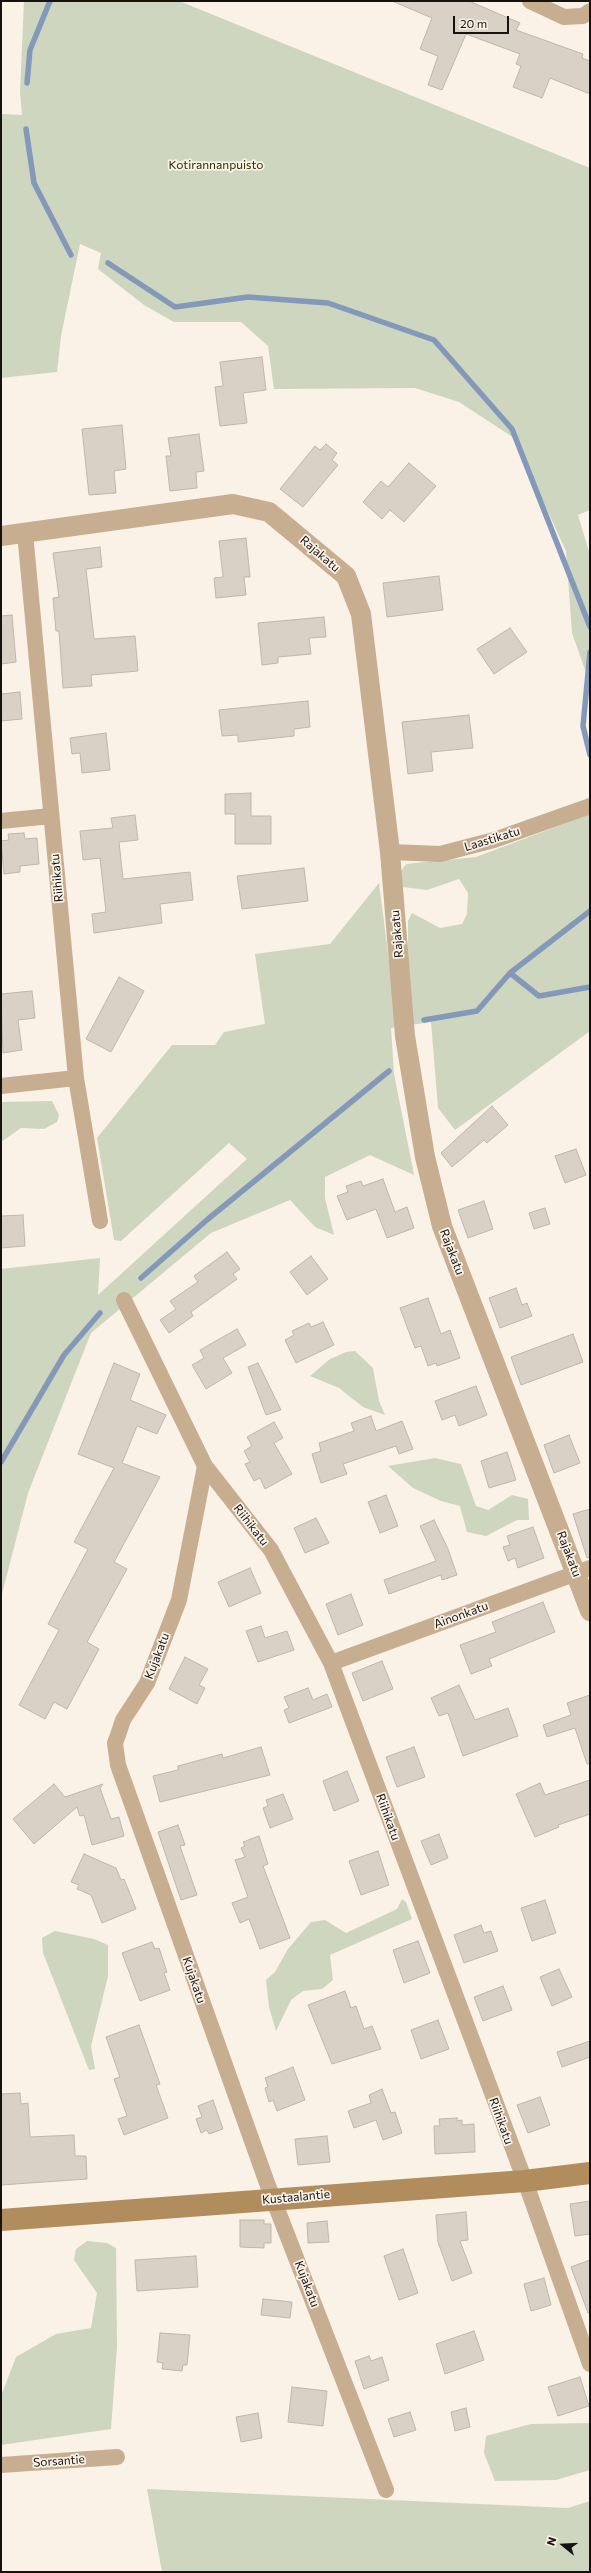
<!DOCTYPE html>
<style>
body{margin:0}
#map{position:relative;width:591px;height:2573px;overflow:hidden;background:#faf1e7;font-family:Commissioner,sans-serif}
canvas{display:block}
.frame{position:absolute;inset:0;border:2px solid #15120f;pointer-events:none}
.north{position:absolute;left:543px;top:2525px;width:40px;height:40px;-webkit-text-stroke:3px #faf1e7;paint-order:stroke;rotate:288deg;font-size:11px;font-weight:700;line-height:16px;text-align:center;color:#15120f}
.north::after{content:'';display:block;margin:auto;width:14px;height:18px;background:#15120f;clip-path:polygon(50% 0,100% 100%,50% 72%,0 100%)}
.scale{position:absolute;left:453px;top:16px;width:56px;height:18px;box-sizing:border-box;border:2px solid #15120f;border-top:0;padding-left:5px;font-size:12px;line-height:14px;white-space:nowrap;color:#15120f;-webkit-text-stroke:3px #faf1e7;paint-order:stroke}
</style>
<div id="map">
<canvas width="591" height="2573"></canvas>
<div class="frame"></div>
<div class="north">N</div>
<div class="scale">20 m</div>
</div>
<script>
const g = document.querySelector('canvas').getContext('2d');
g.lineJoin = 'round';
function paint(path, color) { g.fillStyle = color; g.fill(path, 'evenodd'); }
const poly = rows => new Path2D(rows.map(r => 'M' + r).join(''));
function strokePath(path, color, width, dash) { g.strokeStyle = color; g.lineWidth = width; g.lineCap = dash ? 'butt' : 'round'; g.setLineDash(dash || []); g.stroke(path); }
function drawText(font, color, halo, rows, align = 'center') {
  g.font = font + ' Commissioner,sans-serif'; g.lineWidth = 3.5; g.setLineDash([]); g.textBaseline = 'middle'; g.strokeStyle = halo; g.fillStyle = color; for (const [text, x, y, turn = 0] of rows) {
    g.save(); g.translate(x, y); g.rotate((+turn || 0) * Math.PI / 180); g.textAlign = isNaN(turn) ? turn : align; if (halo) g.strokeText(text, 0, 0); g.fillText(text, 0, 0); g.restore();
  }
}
paint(poly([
 [24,1,179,1,590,168,590,510,578,515,590,555,589,681,572,633,566,551,514,438,459,402,415,388,274,389,268,346,241,322,174,322,144,305,98,269,101,253,80,244,61,336,57,372,1,378,1,114,22,115,20,92],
 [590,814,590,1031,455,1130,438,1108,431,1022,391,1028,394,1074,414,1175,370,1155,325,1177,325,1198,334,1235,315,1227,290,1200,211,1233,91,1333,28,1493,1,1598,1,1269,100,1258,98,1295,247,1159,229,1143,121,1241,114,1240,97,1138,172,1045,215,1045,224,1032,265,1024,255,954,330,944,379,883,391,977,408,946,408,921,412,913,440,928,462,924,467,914,468,893,459,879,427,890,403,887,400,873,406,864,476,857],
 [52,1101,59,1115,57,1122,44,1129,21,1128,1,1142,1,1102],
 [355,1351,373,1368,379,1401,385,1415,363,1407,339,1388,310,1376,330,1359,346,1352],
 [435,1458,461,1464,476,1506,488,1510,512,1495,528,1499,529,1520,517,1520,486,1536,467,1532,460,1506,441,1501,413,1488,388,1466],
 [402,1899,406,1902,412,1919,330,1955,333,1980,322,1989,303,1991,291,2000,276,2031,269,2007,266,1980,275,1972,288,1949,311,1922,325,1920,346,1933,397,1909],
 [55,1931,94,1939,108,1945,108,1976,91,2046,95,2069,89,2070,43,1953,42,1938],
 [87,2241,107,2243,116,2248,117,2347,111,2429,1,2445,1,2396,16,2357,56,2334,91,2328,97,2293,74,2260,76,2249],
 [590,2423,590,2470,556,2480,495,2481,484,2453,486,2436,531,2424],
 [147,2489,568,2508,590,2501,590,2572,162,2572]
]), '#ced6bf');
strokePath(poly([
 [27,83,30,50,50,1],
 [26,129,34,183,71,255],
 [108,263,175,307,248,297,328,303,434,340,512,429,590,627],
 [590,652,583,726,590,755],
 [510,973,539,996,590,987],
 [424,1020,477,1011,510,973,590,911],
 [141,1278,208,1219,389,1071],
 [1,1462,64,1355,100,1313]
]), '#8499ba', 5.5);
const building = poly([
 [392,1,469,1,520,23,516,30,583,54,582,58,590,61,590,94,550,78,542,98,513,87,521,66,516,64,520,54,466,34,442,90,428,85,438,56,420,49,432,18,392,1],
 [262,357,266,390,243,393,247,423,220,426,215,387,223,386,220,362,262,357],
 [122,425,126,469,114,471,116,493,89,495,82,429,122,425],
 [199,434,204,471,196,472,197,488,170,491,166,456,171,456,168,438,199,434],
 [326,444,337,453,332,460,338,465,303,507,280,489,315,446,320,450,326,444],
 [409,463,436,486,404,522,390,510,382,519,363,502,381,481,388,487,409,463],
 [246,538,250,577,244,577,246,595,216,598,214,578,223,577,219,541,246,538],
 [100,547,102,567,86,569,94,639,135,636,138,671,91,675,92,686,63,688,59,631,56,631,53,598,59,597,53,553,100,547],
 [439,576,443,610,387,617,383,583,439,576],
 [12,615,16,662,1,664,1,616,12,615],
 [324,617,326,637,309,638,311,654,278,657,278,663,262,665,258,623,324,617],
 [510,628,527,652,494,674,477,649,510,628],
 [20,692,22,719,1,721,1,694,20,692],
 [308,701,310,727,294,729,294,736,238,742,238,735,222,736,219,710,308,701],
 [469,715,473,748,431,752,433,771,408,774,402,722,469,715],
 [106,733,110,770,82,773,80,753,72,754,70,738,106,733],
 [251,793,251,816,271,816,271,844,235,844,235,814,225,814,225,794,251,793],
 [135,815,138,840,119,842,123,879,190,872,193,900,160,904,162,923,94,933,92,914,106,912,100,858,83,860,80,831,113,828,111,818,135,815],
 [24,833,25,839,37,838,39,864,20,866,20,872,4,874,1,841,9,840,8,834,24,833],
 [304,868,308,901,242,909,237,876,304,868],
 [119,977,144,991,111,1052,86,1039,119,977],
 [32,991,35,1018,18,1020,22,1050,3,1053,1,994,32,991],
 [492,1106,508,1125,487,1143,484,1140,452,1167,441,1153,492,1106],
 [576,1149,586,1175,565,1183,555,1156,576,1149],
 [383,1179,395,1212,407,1207,414,1228,387,1238,376,1209,347,1220,337,1196,348,1192,346,1186,361,1181,363,1186,383,1179],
 [484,1201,493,1229,468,1238,458,1210,484,1201],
 [545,1208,550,1224,534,1229,529,1213,545,1208],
 [23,1215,25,1246,1,1248,1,1216,23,1215],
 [227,1252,240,1269,233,1274,237,1279,191,1312,193,1316,169,1333,160,1320,176,1309,170,1301,198,1282,194,1276,227,1252],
 [311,1256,328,1279,307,1295,290,1272,311,1256],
 [516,1288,522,1305,527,1303,532,1316,500,1328,489,1298,516,1288],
 [428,1298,441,1334,450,1330,460,1358,437,1366,436,1363,428,1366,421,1346,415,1348,400,1308,428,1298],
 [323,1322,334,1345,296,1363,285,1340,294,1335,292,1331,309,1323,311,1327,323,1322],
 [237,1329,246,1345,223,1358,232,1373,206,1389,192,1365,204,1358,200,1350,237,1329],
 [573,1334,583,1362,521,1385,511,1357,573,1334],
 [114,1363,140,1374,130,1400,166,1415,157,1434,137,1426,122,1463,160,1477,114,1562,127,1569,87,1642,99,1649,67,1709,54,1702,45,1719,19,1705,59,1630,48,1624,88,1549,74,1542,114,1468,78,1454,114,1363],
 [258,1363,281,1410,266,1415,248,1367,258,1363],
 [476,1386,487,1415,459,1426,455,1415,442,1420,435,1401,476,1386],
 [371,1416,376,1431,402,1421,413,1449,399,1454,396,1446,343,1464,347,1474,321,1483,312,1454,321,1451,319,1443,354,1431,351,1423,371,1416],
 [274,1422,283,1438,274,1443,292,1474,265,1489,260,1478,254,1481,245,1464,250,1462,244,1451,252,1446,247,1437,274,1422],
 [569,1435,580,1463,554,1473,544,1445,569,1435],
 [507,1452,516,1480,489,1488,481,1461,507,1452],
 [386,1495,398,1526,380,1533,368,1502,386,1495],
 [590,1509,590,1557,587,1558,573,1514,590,1509],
 [316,1518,329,1543,305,1553,294,1528,316,1518],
 [434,1520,448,1549,457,1575,442,1580,441,1575,389,1594,384,1580,436,1561,420,1526,434,1520],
 [533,1527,544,1558,518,1568,515,1558,508,1561,503,1547,510,1545,507,1536,533,1527],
 [250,1568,261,1593,229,1607,218,1582,250,1568],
 [351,1594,363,1625,338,1635,326,1604,351,1594],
 [543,1602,555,1632,489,1659,492,1666,471,1674,460,1645,496,1632,492,1622,543,1602],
 [261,1626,265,1638,287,1631,294,1650,258,1662,246,1631,261,1626],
 [185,1657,208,1669,199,1685,205,1688,197,1704,169,1689,185,1657],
 [382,1661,393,1689,363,1701,352,1673,382,1661],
 [459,1685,475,1720,508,1708,518,1736,463,1756,448,1713,439,1716,431,1698,459,1685],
 [308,1688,313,1700,327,1694,332,1707,289,1723,284,1710,289,1708,284,1697,308,1688],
 [590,1695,590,1764,587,1764,575,1728,547,1737,543,1725,571,1715,567,1703,590,1695],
 [261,1747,270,1775,160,1802,153,1776,178,1770,178,1766,222,1754,223,1758,261,1747],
 [414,1747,425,1777,397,1787,386,1757,414,1747],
 [347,1771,359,1801,334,1811,323,1781,347,1771],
 [590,1780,590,1814,558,1825,559,1827,535,1837,516,1794,540,1783,545,1795,590,1780],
 [54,1784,65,1797,103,1784,100,1788,111,1819,119,1817,124,1836,92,1845,84,1815,80,1816,77,1807,34,1844,13,1819,54,1784],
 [283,1794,293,1819,270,1828,263,1808,268,1806,266,1800,283,1794],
 [178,1825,185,1845,180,1846,197,1895,181,1900,158,1832,178,1825],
 [439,1834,448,1858,431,1865,421,1841,439,1834],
 [259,1836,268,1864,263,1866,290,1938,260,1949,249,1919,240,1923,232,1903,248,1897,235,1860,245,1857,241,1848,245,1846,243,1842,259,1836],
 [378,1851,389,1885,361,1895,349,1861,378,1851],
 [84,1854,116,1868,121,1880,124,1879,136,1909,102,1923,91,1895,77,1889,79,1885,71,1882,84,1854],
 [545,1900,556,1933,532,1941,521,1908,545,1900],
 [481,1925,484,1933,491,1931,498,1951,464,1963,454,1935,481,1925],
 [418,1941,430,1973,404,1983,393,1950,418,1941],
 [152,1942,155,1949,159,1948,167,1972,164,1973,170,1990,140,2001,122,1953,152,1942],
 [559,1969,572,1997,552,2006,540,1977,559,1969],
 [503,1986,512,2010,483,2021,474,1997,503,1986],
 [345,1991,351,2008,356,2006,364,2029,372,2026,381,2049,332,2064,308,2005,345,1991],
 [438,2020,449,2049,421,2059,411,2030,438,2020],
 [139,2025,160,2084,156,2085,168,2118,124,2135,118,2119,127,2116,114,2079,120,2077,106,2037,139,2025],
 [590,2041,590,2057,562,2067,557,2052,590,2041],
 [293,2067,305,2100,277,2111,273,2100,269,2102,265,2088,268,2087,265,2078,293,2067],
 [382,2089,391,2113,395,2112,402,2133,383,2140,376,2120,354,2128,348,2111,371,2103,369,2095,382,2089],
 [20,2093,21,2104,28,2103,30,2137,74,2135,75,2156,86,2156,87,2179,1,2185,1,2094,20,2093],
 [540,2097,550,2125,528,2133,517,2105,540,2097],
 [213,2100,223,2129,209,2134,207,2130,201,2133,196,2119,202,2117,198,2106,213,2100],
 [457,2118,457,2121,462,2120,462,2125,474,2124,475,2152,435,2154,434,2126,440,2126,439,2119,457,2118],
 [327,2136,330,2162,298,2165,295,2139,327,2136],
 [590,2201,590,2234,575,2236,570,2204,590,2201],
 [466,2212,468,2240,460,2241,472,2273,452,2281,438,2242,436,2215,466,2212],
 [240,2220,264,2220,264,2224,271,2224,271,2243,264,2243,264,2248,240,2247,240,2220],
 [327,2221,329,2242,308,2243,307,2223,327,2221],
 [403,2249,418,2293,399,2300,384,2256,403,2249],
 [196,2256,198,2287,137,2291,135,2260,196,2256],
 [590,2260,590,2313,588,2313,571,2267,590,2260],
 [544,2278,551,2305,531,2311,524,2284,544,2278],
 [263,2299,292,2302,290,2318,261,2315,263,2299],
 [474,2331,484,2360,445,2374,436,2344,474,2331],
 [160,2333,190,2335,187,2365,183,2365,182,2371,162,2369,163,2363,157,2362,160,2333],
 [369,2356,371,2361,382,2357,389,2380,364,2389,355,2361,369,2356],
 [580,2377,589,2406,558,2416,548,2387,580,2377],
 [292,2387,327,2391,323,2426,288,2422,292,2387],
 [466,2408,470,2427,455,2431,451,2412,466,2408],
 [410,2412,416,2430,394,2437,388,2419,410,2412],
 [258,2413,262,2438,241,2442,236,2417,258,2413]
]);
paint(building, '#d9d0c6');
strokePath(building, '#bfb6ad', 1);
strokePath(poly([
 [530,1,564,17,583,16,590,11],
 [25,533,76,1078,100,1221],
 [1,821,51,816],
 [390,852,440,854,494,840,590,806],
 [1,1086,76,1078],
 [124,1300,205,1466,271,1550,331,1663,525,2181,590,2364],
 [205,1466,179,1600,147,1683,123,1720,118,1735,115,1743,118,1765,267,2183,386,2490],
 [331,1663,590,1568],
 [1,2465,117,2457]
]), '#c7ae90', 16);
strokePath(poly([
 [1,536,233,504,269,512,346,576,361,614,390,852,405,1036,425,1157,442,1226,590,1611]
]), '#c7ae90', 20);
strokePath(poly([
 [1,2220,525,2181,590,2173]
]), '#b18c5d', 22);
drawText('12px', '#242f02', '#faf1e7', [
 ["Kotirannanpuisto",216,165]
]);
drawText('12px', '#15120f', '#faf1e7', [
 ["Rajakatu",320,554,41],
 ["Laastikatu",492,839,-17],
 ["Riihikatu",57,878,-95],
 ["Rajakatu",397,934,-95],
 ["Rajakatu",452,1252,69],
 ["Riihikatu",251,1525,52],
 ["Rajakatu",569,1554,69],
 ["Ainonkatu",461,1615,-20],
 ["Kujakatu",157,1656,-69],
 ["Riihikatu",388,1817,70],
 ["Kujakatu",194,1980,71],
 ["Riihikatu",501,2121,70],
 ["Kustaalantie",296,2197,-5],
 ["Kujakatu",307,2284,69],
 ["Sorsantie",59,2461,-4]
]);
</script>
